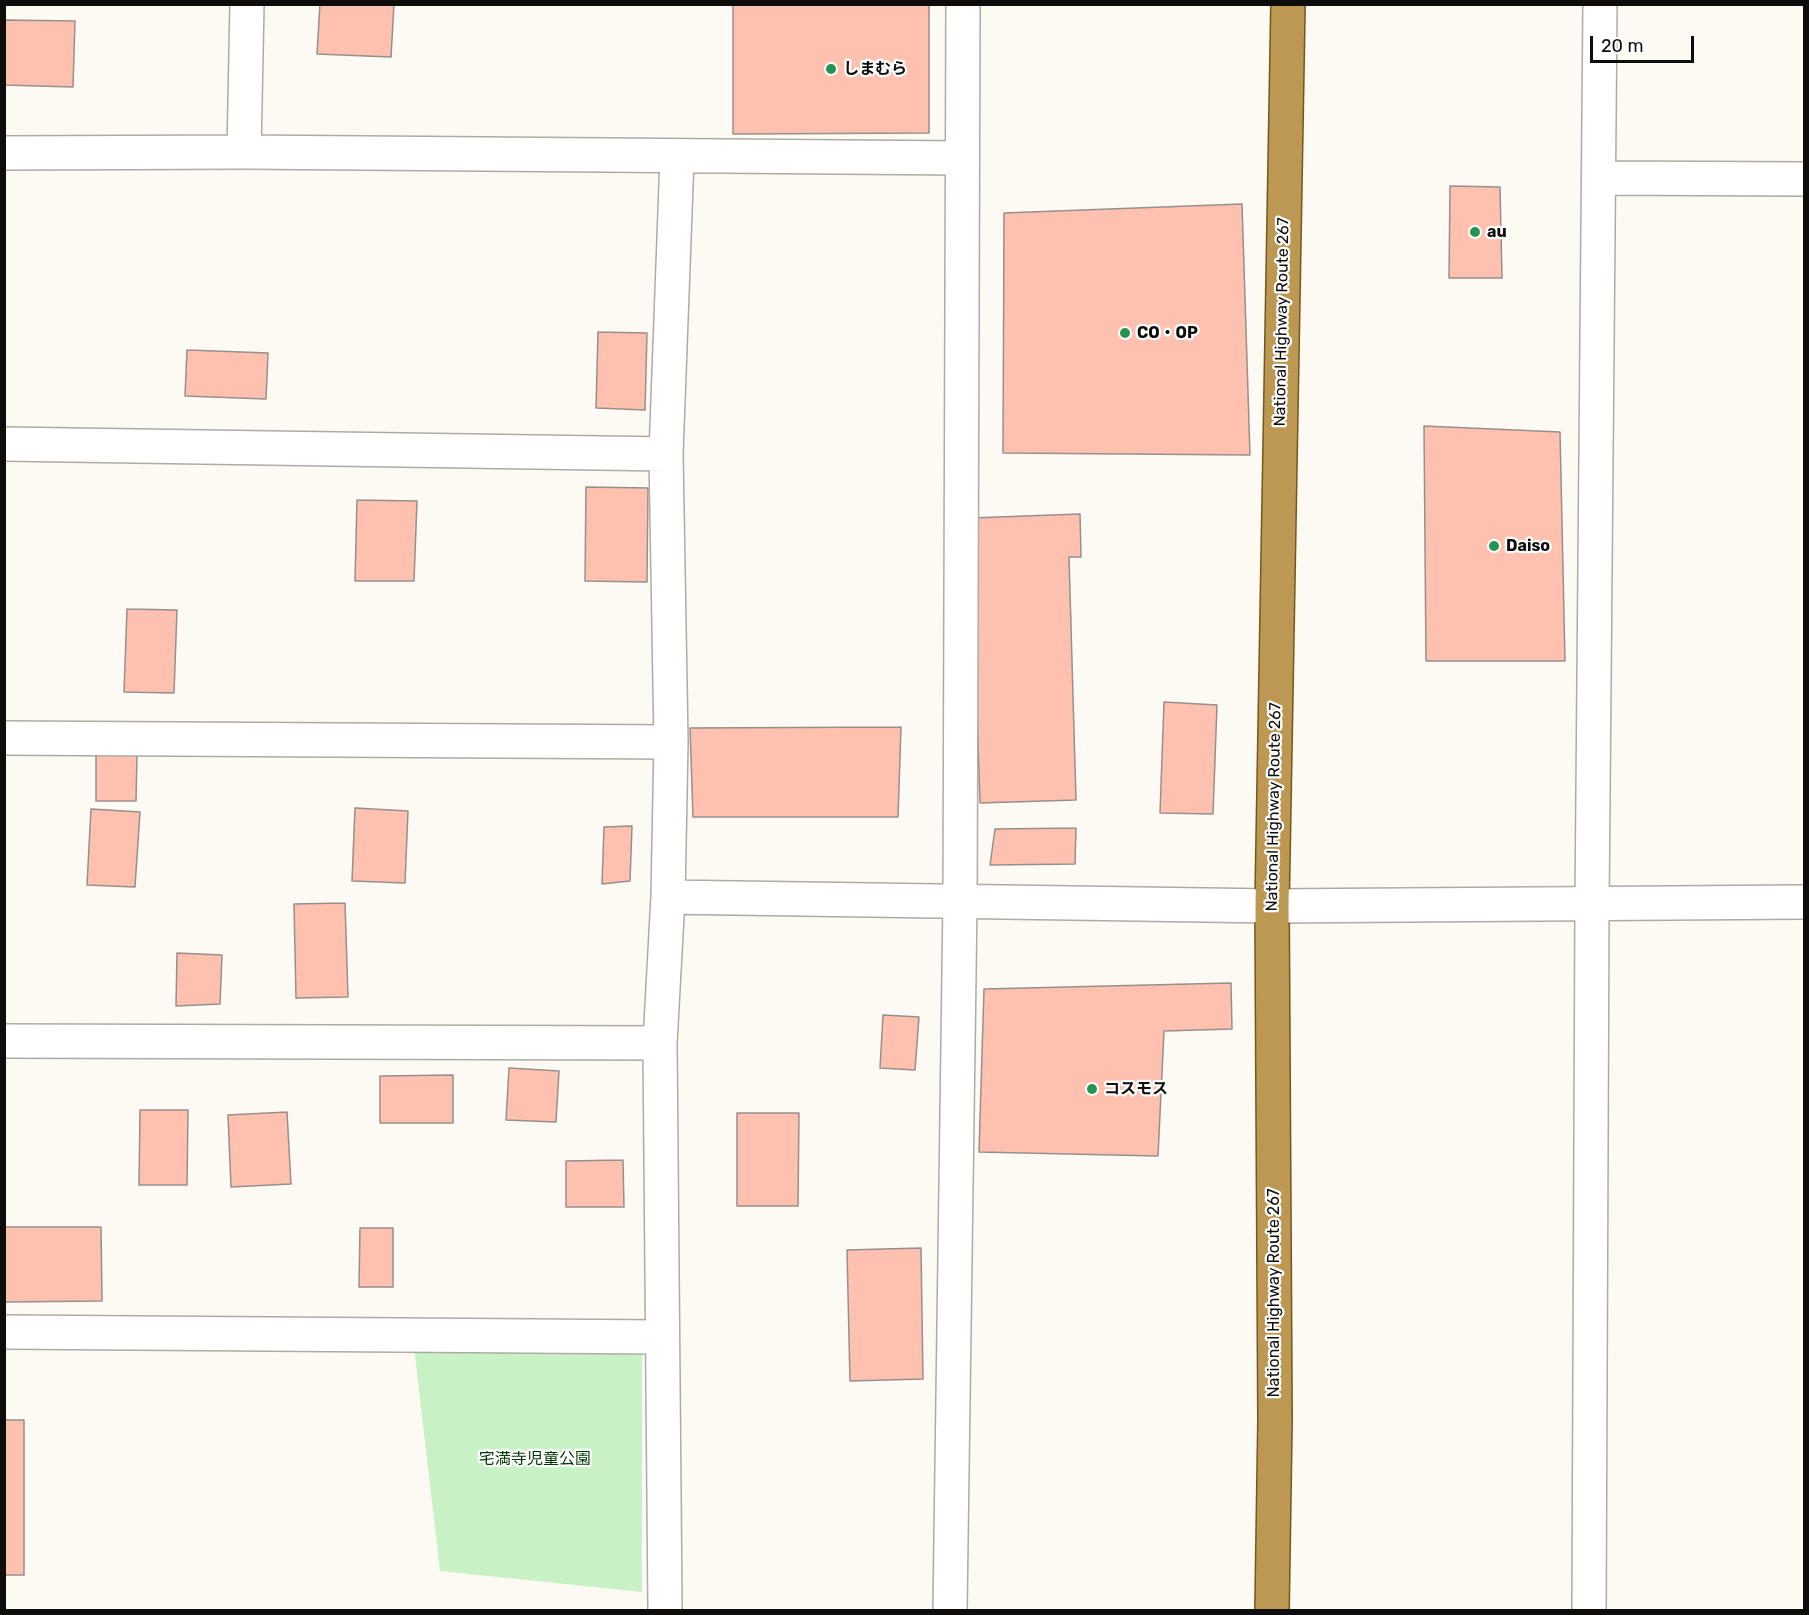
<!DOCTYPE html>
<meta charset="utf-8">
<style>
body{margin:0}
#map{position:relative;width:1809px;height:1615px;overflow:hidden;background:#fdfaf3;font-family:Rubik,sans-serif}
canvas{display:block}
.frame{position:absolute;inset:0;border:6px solid #0e0d0b;pointer-events:none}
.scale{position:absolute;left:1590px;top:36px;width:104px;height:27px;box-sizing:border-box;border:3px solid #0e0d0b;border-top:0;padding-left:8px;font-size:18px;line-height:21px;white-space:nowrap;color:#0e0d0b;-webkit-text-stroke:4px #fff;paint-order:stroke}
</style>
<div id="map">
<canvas width="1809" height="1615"></canvas>
<div class="frame"></div>
<div class="scale">20 m</div>
</div>
<script>
const g = document.querySelector('canvas').getContext('2d');
g.lineJoin = 'round';
function paint(path, color) { g.fillStyle = color; g.fill(path, 'evenodd'); }
const poly = rows => new Path2D(rows.map(r => 'M' + r).join(''));
function strokePath(path, color, width, dash) { g.strokeStyle = color; g.lineWidth = width; g.lineCap = dash ? 'butt' : 'round'; g.setLineDash(dash || []); g.stroke(path); }
function drawText(font, color, halo, rows, align = 'center') {
  g.font = font + ' Rubik,"Noto Sans JP",sans-serif'; g.lineWidth = 4.5; g.setLineDash([]); g.textBaseline = 'middle'; g.strokeStyle = halo; g.fillStyle = color; for (const [text, x, y, turn = 0] of rows) {
    g.save(); g.translate(x, y); g.rotate((+turn || 0) * Math.PI / 180); g.textAlign = isNaN(turn) ? turn : align; if (halo) g.strokeText(text, 0, 0); g.fillText(text, 0, 0); g.restore();
  }
}
paint(poly([
 [414,1347,642,1355,642,1592,440,1571]
]), '#c8f2c6');
const building = poly([
 [320,4,394,4,391,57,317,54,320,4],
 [733,4,929,4,929,133,733,134,733,4],
 [4,20,75,21,73,87,4,85,4,20],
 [1450,186,1500,187,1502,278,1449,278,1450,186],
 [1242,204,1250,455,1003,453,1004,213,1242,204],
 [598,332,647,333,645,410,596,408,598,332],
 [187,350,268,353,266,399,185,396,187,350],
 [1424,426,1560,432,1565,661,1426,661,1424,426],
 [586,487,648,488,647,582,585,581,586,487],
 [357,500,417,501,414,581,355,581,357,500],
 [1080,514,1081,557,1069,557,1076,800,980,803,971,518,1080,514],
 [127,609,177,610,174,693,124,692,127,609],
 [1164,702,1217,705,1213,814,1160,813,1164,702],
 [901,727,898,817,693,817,690,728,901,727],
 [96,754,137,754,136,801,96,801,96,754],
 [355,808,408,811,405,883,352,881,355,808],
 [91,809,140,812,135,887,87,885,91,809],
 [632,826,630,881,602,884,604,827,632,826],
 [1076,828,1075,864,990,865,995,829,1076,828],
 [345,903,348,997,296,998,294,904,345,903],
 [177,953,222,955,220,1004,176,1006,177,953],
 [1231,983,1232,1029,1164,1031,1158,1156,979,1152,984,989,1231,983],
 [883,1015,919,1017,915,1070,880,1068,883,1015],
 [509,1068,559,1071,556,1122,506,1120,509,1068],
 [453,1075,453,1123,380,1123,380,1076,453,1075],
 [140,1110,188,1110,187,1185,139,1185,140,1110],
 [287,1112,291,1184,231,1187,228,1115,287,1112],
 [737,1113,799,1113,798,1206,737,1206,737,1113],
 [623,1160,624,1207,566,1207,566,1161,623,1160],
 [4,1227,101,1227,102,1301,4,1302,4,1227],
 [360,1228,393,1228,393,1287,359,1287,360,1228],
 [921,1248,923,1379,850,1381,847,1250,921,1248],
 [4,1420,24,1420,24,1575,4,1575,4,1420]
]);
paint(building, '#fec1af');
strokePath(building, '#978f8d', 1.5);
const minor = poly([
 [244,152,247,4],
 [4,153,244,152,961,158],
 [1601,178,1804,179],
 [4,444,666,454],
 [4,738,671,742],
 [668,897,1272,906,1804,902],
 [4,1041,660,1043],
 [4,1332,662,1337],
 [665,1610,660,1043,668,897,671,742,666,454,677,158],
 [950,1610,960,902,963,4],
 [1589,1610,1592,905,1600,4]
]);
const trunk = poly([
 [1272,1610,1275,1420,1272,906,1288,4]
]);
strokePath(minor, '#aeaba5', 36);
strokePath(trunk, '#74571d', 36);
strokePath(minor, '#fff', 33);
strokePath(trunk, '#bc9852', 33);
for (const [x, y, r, color] of [
 [831,69,6,"#239550"],
 [1475,232,6,"#239550"],
 [1125,333,6,"#239550"],
 [1494,546,6,"#239550"],
 [1092,1089,6,"#239550"]
]) { const dot = new Path2D(); dot.arc(x, y, r, 0, 2 * Math.PI); g.fillStyle = color; g.fill(dot); strokePath(dot, '#fff', 2); }
drawText('bold 16px', '#0e0d0b', '#fff', [
 ["しまむら",843,69],
 ["au",1487,232],
 ["CO・OP",1137,333],
 ["Daiso",1506,546],
 ["コスモス",1104,1089]
], 'left');
drawText('16px', '#0e0d0b', '#fff', [
 ["National Highway Route 267",1282,322,-89],
 ["National Highway Route 267",1274,807,-89],
 ["National Highway Route 267",1274,1293,-90]
]);
drawText('16px', '#003802', '#fff', [
 ["宅満寺児童公園",535,1459]
]);
</script>
